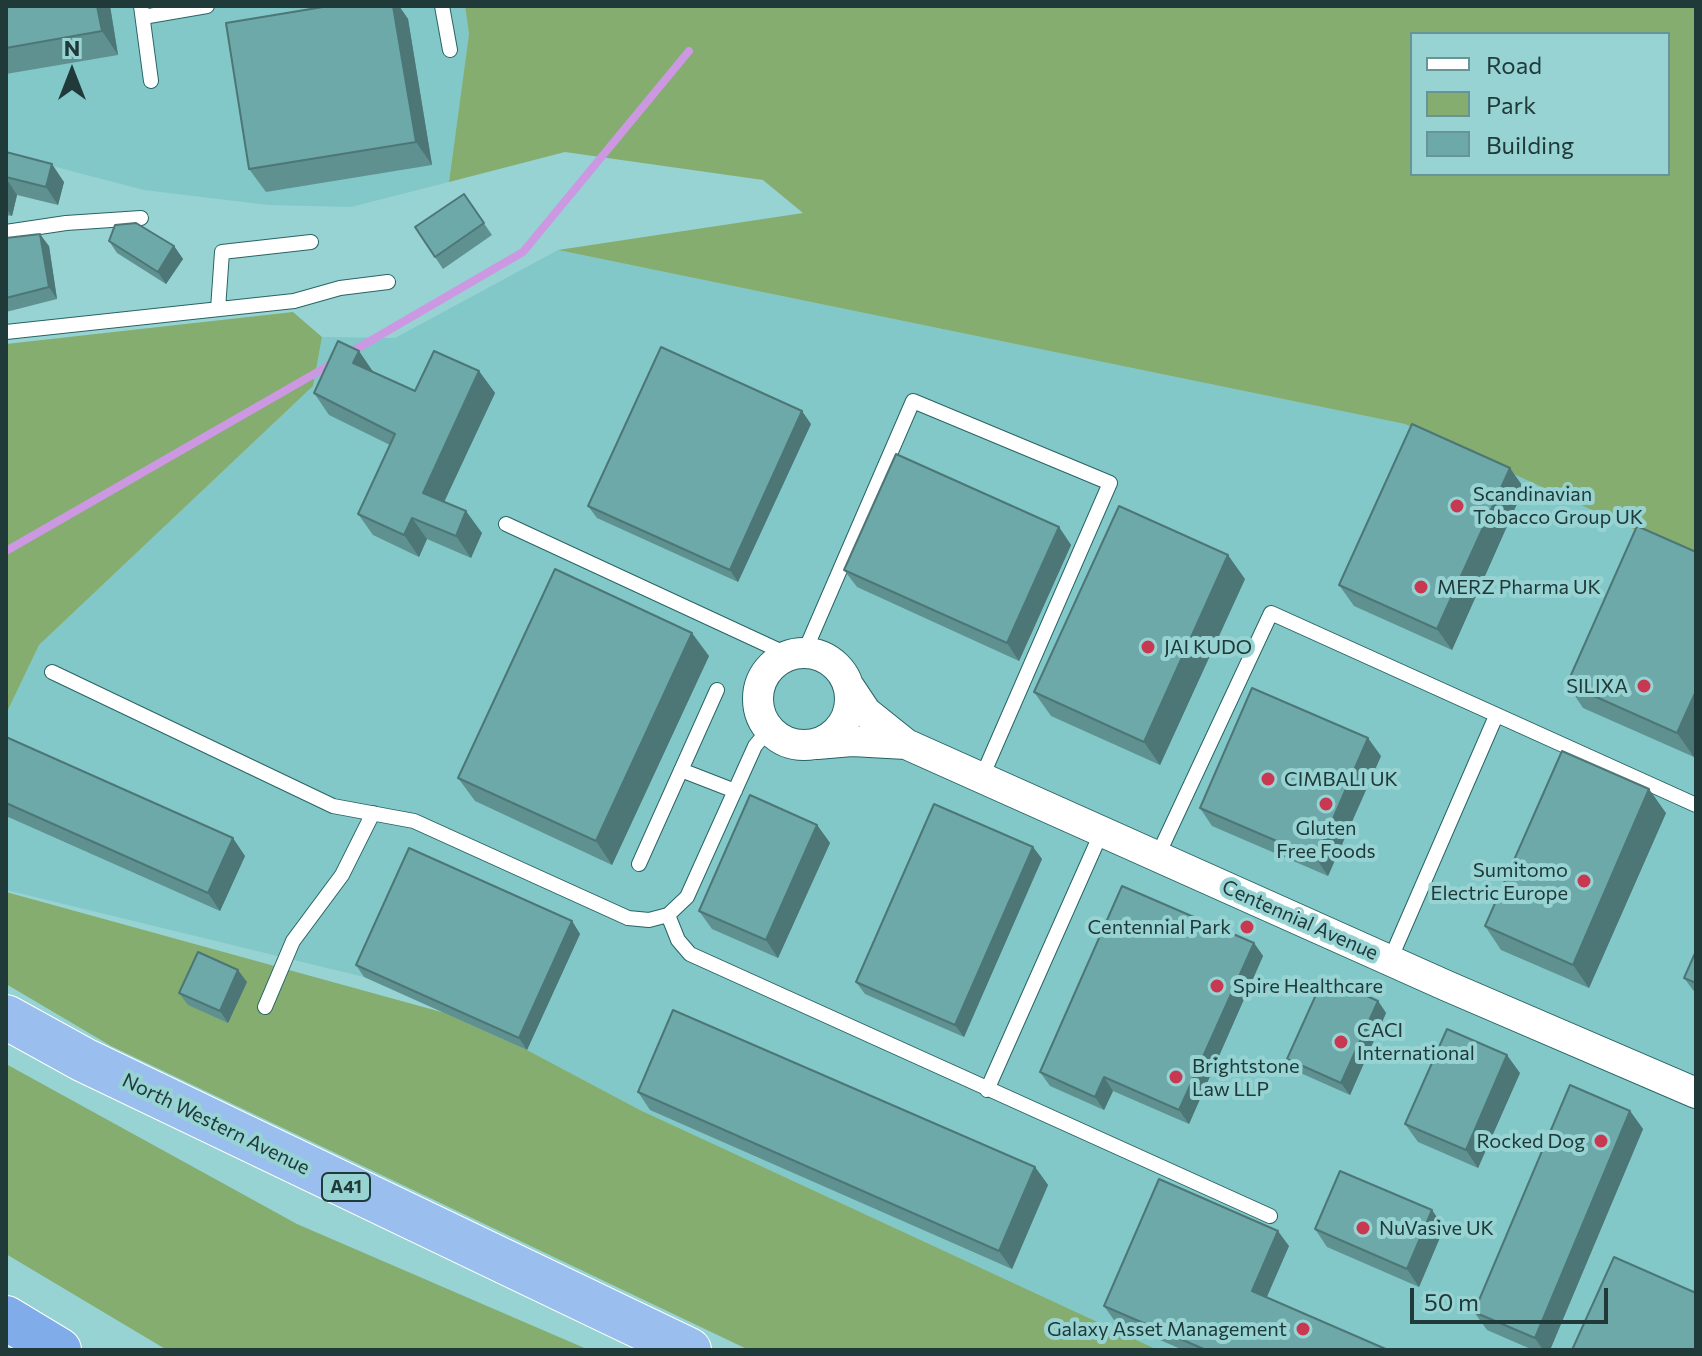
<!DOCTYPE html>
<style>
body{margin:0}
#map{position:relative;width:1702px;height:1356px;overflow:hidden;background:#97d3d3;font-family:Commissioner,sans-serif}
canvas{display:block}
.frame{position:absolute;inset:0;border:8px solid #203939;pointer-events:none}
.legend{position:absolute;left:1410px;top:32px;width:260px;height:144px;box-sizing:border-box;background:#97d3d3;border:2px solid #679595;margin:0;padding:10px 14px;list-style:none;font-size:24px;color:#203939}
.legend li{display:flex;align-items:center;gap:16px;height:40px}
.legend b{width:40px;border:2px solid #679595}
.north{position:absolute;left:32px;top:32px;width:80px;height:80px;-webkit-text-stroke:6px #97d3d3;paint-order:stroke;rotate:0deg;font-size:22px;font-weight:700;line-height:32px;text-align:center;color:#203939}
.north::after{content:'';display:block;margin:auto;width:28px;height:36px;background:#203939;clip-path:polygon(50% 0,100% 100%,50% 72%,0 100%)}
.scale{position:absolute;left:1410px;top:1288px;width:198px;height:36px;box-sizing:border-box;border:4px solid #203939;border-top:0;padding-left:10px;font-size:24px;line-height:28px;white-space:nowrap;color:#203939;-webkit-text-stroke:6px #97d3d3;paint-order:stroke}
</style>
<div id="map">
<canvas width="1702" height="1356"></canvas>
<div class="frame"></div>
<ul class="legend">
<li><b style="height:10px;background:#fff"></b>Road</li>
<li><b style="height:22px;background:#84ad6f"></b>Park</li>
<li><b style="height:22px;background:#6ea9a9"></b>Building</li>
</ul>
<div class="north">N</div>
<div class="scale">50 m</div>
</div>
<script>
const g = document.querySelector('canvas').getContext('2d');
g.lineJoin = 'round';
function paint(path, color) { g.fillStyle = color; g.fill(path, 'evenodd'); }
const poly = rows => new Path2D(rows.map(r => 'M' + r).join(''));
function strokePath(path, color, width, dash) { g.strokeStyle = color; g.lineWidth = width; g.lineCap = dash ? 'butt' : 'round'; g.setLineDash(dash || []); g.stroke(path); }
function drawText(font, color, halo, rows, align = 'center') {
  g.font = font + ' Commissioner,sans-serif'; g.lineWidth = 8; g.setLineDash([]); g.textBaseline = 'middle'; g.strokeStyle = halo; g.fillStyle = color; for (const [text, x, y, turn = 0] of rows) {
    g.save(); g.translate(x, y); g.rotate((+turn || 0) * Math.PI / 180); g.textAlign = isNaN(turn) ? turn : align; if (halo) g.strokeText(text, 0, 0); g.fillText(text, 0, 0); g.restore();
  }
}
paint(poly([
 [6,6,465,6,469,34,449,182,351,207,268,205,144,190,6,154],
 [558,250,1405,424,1696,558,1696,1350,1158,1350,640,1110,527,1050,364,977,6,890,6,714,39,645,313,386,322,337,395,338]
]), '#82c8c8');
paint(poly([
 [465,6,1696,6,1696,558,1405,424,558,250,803,213,763,180,565,152,449,182,469,34],
 [1412,34,1668,34,1668,174,1412,174],
 [293,312,322,337,313,386,39,645,6,714,6,344],
 [6,892,445,1013,527,1050,640,1110,1158,1350,749,1350,111,1046,6,984],
 [6,1064,297,1224,589,1350,167,1350,6,1254]
]), '#84ad6f');
strokePath(poly([
 [346,355,523,252,689,51],
 [6,551,335,362]
]), '#cc98e2', 8);
const service = poly([
 [141,6,151,81],
 [442,6,450,50],
 [143,17,207,6],
 [6,232,66,223,141,218],
 [218,309,222,252,311,242],
 [6,332,294,301,340,288,388,282],
 [506,524,789,655],
 [804,653,913,401,1110,483,981,779],
 [52,672,333,806,414,821,628,918,649,920,668,915,687,897,755,746,769,729],
 [681,770,735,791],
 [1157,857,1271,613,1696,805],
 [639,864,717,690],
 [668,915,678,940,690,954,1270,1216],
 [1390,960,1496,716],
 [265,1007,293,941,342,875,373,813],
 [987,1090,1102,831]
]);
const minor = poly([
 '758 699a46 46 0 1 1 92 0a46 46 0 1 1-92 0Z',
 [850,688,866,712,906,744,1447,986,1696,1093],
 [817,744,852,741,906,744]
]);
const trunk = poly([
 [6,1017,84,1060,689,1350]
]);
const motorway = poly([
 [6,1318,59,1350]
]);
strokePath(service, '#286464', 16);
strokePath(minor, '#286464', 32);
strokePath(trunk, '#fff', 46);
strokePath(motorway, '#fff', 46);
strokePath(service, '#fff', 14);
strokePath(minor, '#fff', 30);
strokePath(trunk, '#9abeee', 44);
strokePath(motorway, '#80ade9', 44);
paint(poly([
 [6,6,110,6,118,55,6,74],
 [329,6,399,6,408,19,432,165,266,192,249,169],
 [6,152,64,182,58,205,17,195,12,216,6,215],
 [464,194,492,235,443,269,435,257],
 [6,238,49,246,57,299,6,312],
 [109,241,174,246,183,259,166,284,117,253],
 [479,371,495,393,444,502,482,533,471,558,427,539,419,557,373,535,358,514,390,445,329,415,314,393,374,373,415,391],
 [811,424,738,582,597,518,588,506],
 [1524,488,1452,650,1354,606,1339,585],
 [1059,527,1071,545,1019,661,857,587,844,570],
 [1696,552,1696,751,1694,757,1583,708,1567,684],
 [1245,579,1160,765,1051,716,1034,692],
 [709,656,612,865,475,801,458,778],
 [6,737,245,856,220,911,6,816],
 [1381,756,1328,876,1212,826,1200,808],
 [1666,813,1589,988,1501,950,1485,926],
 [817,825,830,843,778,958,712,929,699,911],
 [1033,847,1042,859,964,1037,865,994,856,982],
 [572,921,580,934,527,1050,364,977,356,965],
 [1254,943,1263,956,1189,1124,1113,1091,1104,1110,1050,1086,1040,1072],
 [1696,951,1696,994,1684,978],
 [247,982,228,1023,188,1005,179,993],
 [1378,1001,1386,1013,1350,1095,1296,1071,1287,1059],
 [1520,1073,1478,1168,1418,1142,1405,1124],
 [638,1092,1035,1167,1048,1185,1012,1269,650,1110],
 [1630,1111,1643,1129,1550,1350,1533,1350,1487,1330,1474,1312],
 [1432,1210,1444,1228,1419,1287,1327,1247,1315,1229],
 [1289,1246,1266,1297,1388,1350,1183,1350,1114,1320,1104,1306]
]), '#5f9191');
paint(poly([
 [97,6,110,6,118,55,102,31],
 [393,6,399,6,408,19,432,165,416,142],
 [52,164,64,182,58,205,46,187],
 [6,178,17,195,12,216,6,208],
 [40,234,49,246,57,299,49,287],
 [174,246,183,259,166,284,158,272],
 [359,351,374,373,353,363],
 [479,371,495,393,438,515,423,493],
 [802,411,811,424,738,582,730,570],
 [1510,468,1524,488,1452,650,1437,629],
 [466,511,482,533,471,558,456,536],
 [412,518,427,539,419,557,404,535],
 [1059,527,1071,545,1019,661,1007,643],
 [1228,555,1245,579,1160,765,1144,742],
 [692,633,709,656,612,865,596,841],
 [1696,691,1696,751,1694,757,1677,733],
 [1368,738,1381,756,1328,876,1316,858],
 [1649,789,1666,813,1589,988,1573,965],
 [817,825,830,843,778,958,766,940],
 [233,838,245,856,220,911,208,893],
 [1033,847,1042,859,964,1037,955,1025],
 [572,921,580,934,527,1050,519,1038],
 [1254,943,1263,956,1189,1124,1179,1110],
 [238,970,247,982,228,1023,220,1011],
 [1378,1001,1386,1013,1350,1095,1341,1083],
 [1507,1055,1520,1073,1478,1168,1466,1150],
 [1104,1077,1113,1091,1104,1110,1095,1097],
 [1630,1111,1643,1129,1550,1350,1543,1350,1535,1338],
 [1035,1167,1048,1185,1012,1269,999,1251],
 [1432,1210,1444,1228,1419,1287,1407,1269],
 [1278,1231,1289,1246,1263,1306,1252,1291]
]), '#4d7676');
const building = poly([
 [6,6,97,6,102,31,6,48,6,6],
 [329,6,393,6,416,142,249,169,226,23,329,6],
 [6,152,52,164,46,187,6,177,6,152],
 [464,194,484,223,435,257,415,227,464,194],
 [136,223,174,246,158,272,109,241,115,225,136,223],
 [40,234,49,287,6,298,6,238,40,234],
 [338,341,359,351,353,363,415,391,434,351,479,371,423,493,466,511,456,536,412,518,404,535,358,514,395,434,314,393,338,341],
 [661,347,802,411,730,570,588,506,661,347],
 [1412,424,1510,468,1437,629,1339,585,1412,424],
 [896,454,1059,527,1007,643,844,570,896,454],
 [1119,506,1228,555,1144,742,1034,692,1119,506],
 [1637,526,1696,552,1696,691,1677,733,1567,684,1637,526],
 [555,569,692,633,596,841,458,778,555,569],
 [1252,688,1368,738,1316,858,1200,808,1252,688],
 [6,737,233,838,208,893,6,803,6,737],
 [1562,751,1649,789,1573,965,1485,926,1562,751],
 [750,795,817,825,766,940,699,911,750,795],
 [934,804,1033,847,955,1025,856,982,934,804],
 [409,848,572,921,519,1038,356,965,409,848],
 [1122,886,1254,943,1179,1110,1104,1077,1095,1097,1040,1072,1122,886],
 [1696,951,1696,983,1684,978,1696,951],
 [198,952,238,970,220,1011,179,993,198,952],
 [1324,977,1378,1001,1341,1083,1287,1059,1324,977],
 [673,1010,1035,1167,999,1251,638,1092,673,1010],
 [1447,1029,1507,1055,1466,1150,1405,1124,1447,1029],
 [1570,1085,1630,1111,1535,1338,1474,1312,1570,1085],
 [1340,1171,1432,1210,1407,1269,1315,1229,1340,1171],
 [1159,1179,1278,1231,1252,1291,1388,1350,1206,1350,1104,1306,1159,1179],
 [1614,1257,1696,1293,1696,1350,1572,1350,1614,1257]
]);
paint(building, '#6ea9a9');
strokePath(building, '#4d7676', 2);
for (const [x, y, r, color] of [
 [1457,506,8,"#c93851"],
 [1421,587,8,"#c93851"],
 [1148,647,8,"#c93851"],
 [1644,686,8,"#c93851"],
 [1268,779,8,"#c93851"],
 [1326,804,8,"#c93851"],
 [1584,881,8,"#c93851"],
 [1247,927,8,"#c93851"],
 [1217,986,8,"#c93851"],
 [1341,1042,8,"#c93851"],
 [1176,1077,8,"#c93851"],
 [1601,1141,8,"#c93851"],
 [1363,1228,8,"#c93851"],
 [1303,1329,8,"#c93851"]
]) { const dot = new Path2D(); dot.arc(x, y, r, 0, 2 * Math.PI); g.fillStyle = color; g.fill(dot); strokePath(dot, '#97d3d3', 3); }
for (const [x, y, w] of [
 [346,1187,48]
]) { const box = new Path2D(); box.roundRect(x - w / 2, y - 14, w, 28, 6); g.fillStyle = '#97d3d3'; g.fill(box); strokePath(box, '#203939', 2); }
drawText('bold 18px', '#203939', null, [
 ["A41",346,1187]
]);
drawText('20px', '#203939', '#97d3d3', [
 ["Scandinavian",1473,494],
 ["Tobacco Group UK",1473,517],
 ["MERZ Pharma UK",1437,587],
 ["JAI KUDO",1164,647],
 ["SILIXA",1628,686,"right"],
 ["CIMBALI UK",1284,779],
 ["Gluten",1326,828,"center"],
 ["Free Foods",1326,851,"center"],
 ["Sumitomo",1568,870,"right"],
 ["Electric Europe",1568,893,"right"],
 ["Centennial Park",1231,927,"right"],
 ["Spire Healthcare",1233,986],
 ["CACI",1357,1030],
 ["International",1357,1053],
 ["Brightstone",1192,1066],
 ["Law LLP",1192,1089],
 ["Rocked Dog",1585,1141,"right"],
 ["NuVasive UK",1379,1228],
 ["Galaxy Asset Management",1287,1329,"right"]
], 'left');
drawText('20px', '#203939', '#97d3d3', [
 ["Centennial Avenue",1300,920,24],
 ["North Western Avenue",216,1124,26]
]);
</script>
